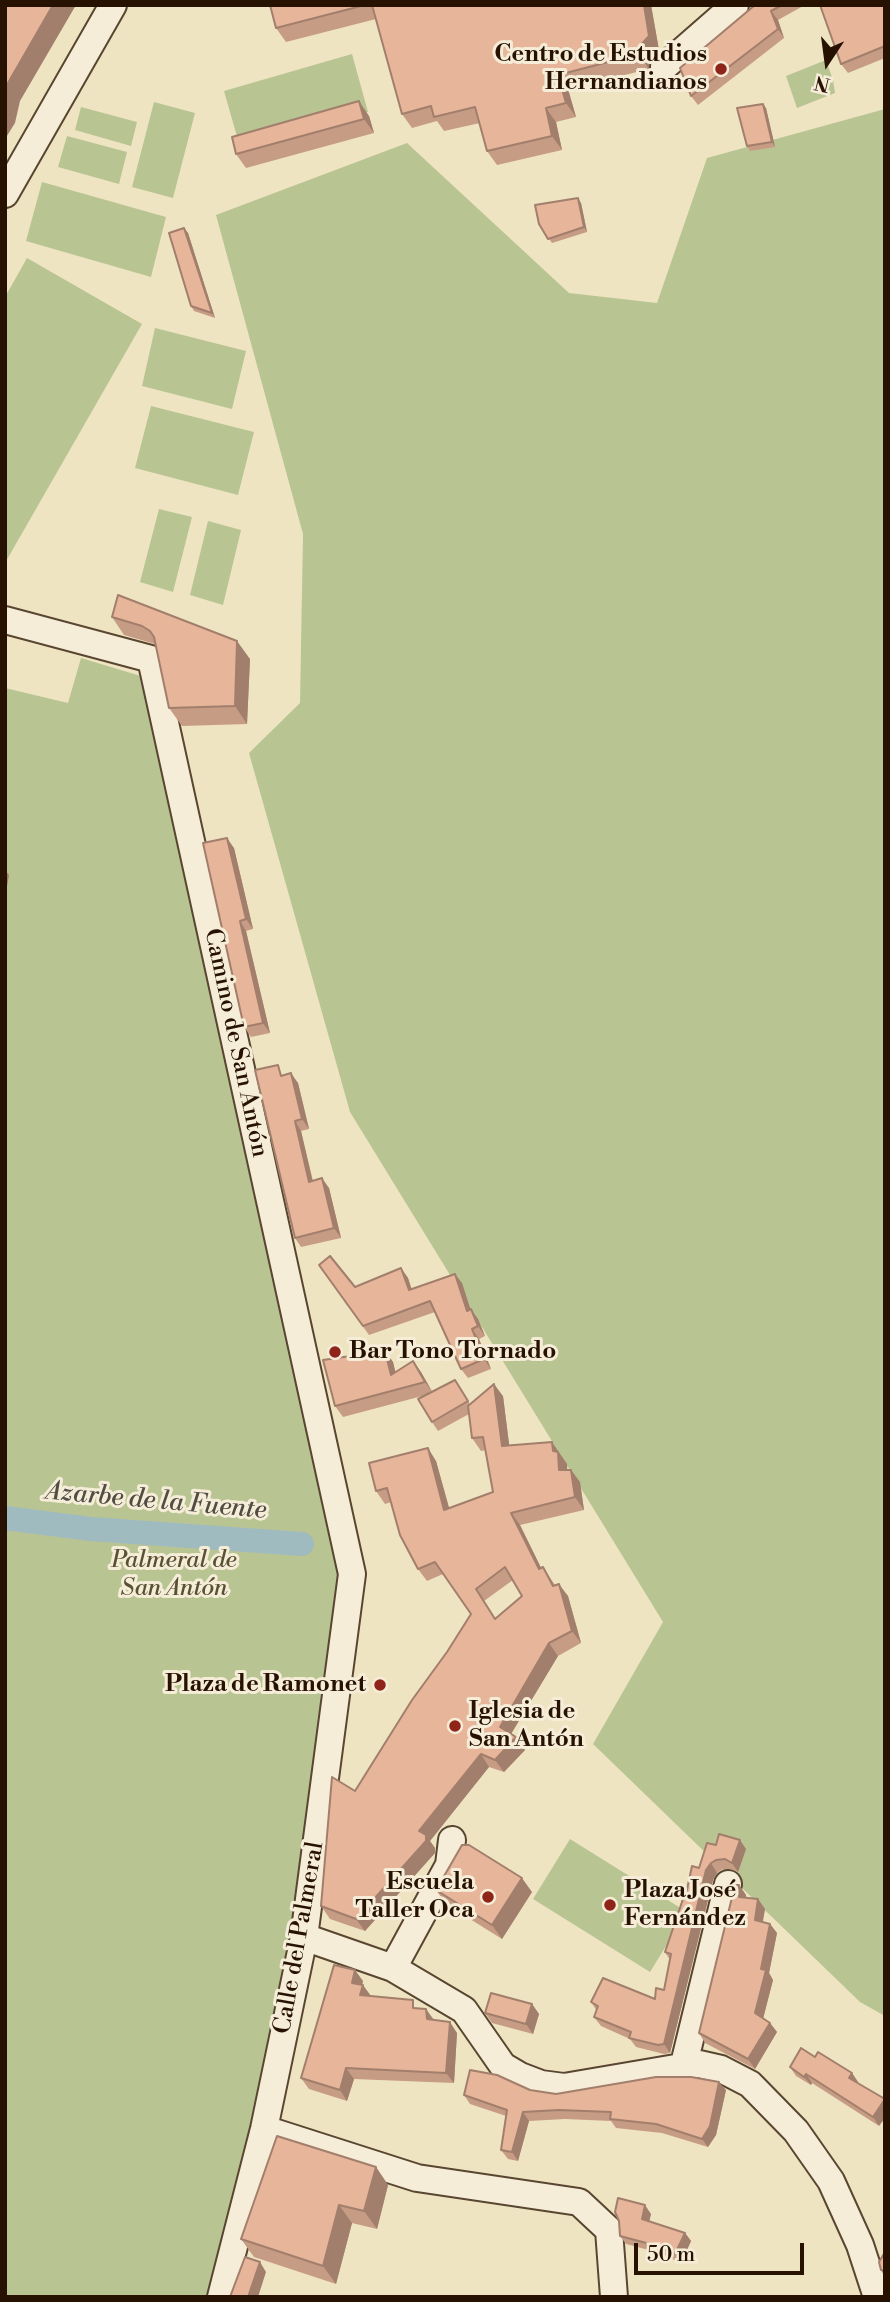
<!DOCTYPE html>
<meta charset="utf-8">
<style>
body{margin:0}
#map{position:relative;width:890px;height:2302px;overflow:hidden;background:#efe4c2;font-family:"Libre Bodoni",serif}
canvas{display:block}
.frame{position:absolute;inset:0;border:7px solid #271101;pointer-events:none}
.north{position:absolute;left:792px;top:28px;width:70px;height:70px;-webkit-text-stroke:5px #f5edd7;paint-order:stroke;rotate:193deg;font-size:19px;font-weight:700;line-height:28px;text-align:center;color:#271101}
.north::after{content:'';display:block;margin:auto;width:24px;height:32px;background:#271101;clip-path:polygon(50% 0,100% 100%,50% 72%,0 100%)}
.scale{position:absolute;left:634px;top:2243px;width:170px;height:32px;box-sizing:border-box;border:4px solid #271101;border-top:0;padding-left:9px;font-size:21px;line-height:24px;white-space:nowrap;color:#271101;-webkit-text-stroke:5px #f5edd7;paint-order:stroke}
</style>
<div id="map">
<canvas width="890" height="2302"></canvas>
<div class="frame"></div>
<div class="north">N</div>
<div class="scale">50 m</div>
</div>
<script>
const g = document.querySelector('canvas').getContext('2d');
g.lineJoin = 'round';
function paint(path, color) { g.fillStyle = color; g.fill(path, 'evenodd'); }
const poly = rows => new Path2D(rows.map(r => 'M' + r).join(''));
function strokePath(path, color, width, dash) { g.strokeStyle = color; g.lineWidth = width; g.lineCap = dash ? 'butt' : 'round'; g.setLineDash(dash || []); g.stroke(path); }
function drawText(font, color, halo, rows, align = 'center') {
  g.font = font + ' "Libre Bodoni",serif'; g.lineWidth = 6; g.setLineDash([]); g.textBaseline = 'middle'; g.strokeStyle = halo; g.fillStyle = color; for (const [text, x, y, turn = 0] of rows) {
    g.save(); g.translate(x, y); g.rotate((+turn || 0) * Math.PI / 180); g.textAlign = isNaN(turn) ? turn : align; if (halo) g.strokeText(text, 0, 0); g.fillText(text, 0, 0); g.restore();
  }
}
paint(poly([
 [352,54,368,112,240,147,224,91],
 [826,60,833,80,835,93,797,108,786,76],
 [154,102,195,113,173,198,132,187],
 [81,107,137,122,131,146,75,130],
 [885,109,885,2016,860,2002,593,1744,663,1622,350,1112,249,753,300,703,303,534,216,215,407,143,569,293,657,303,707,158],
 [67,136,127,152,119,184,58,167],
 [42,182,166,217,151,277,26,241],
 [27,258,142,324,5,563,5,297],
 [155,328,246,351,232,409,142,386],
 [151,406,254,432,238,495,135,468],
 [159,509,192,517,173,592,140,582],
 [208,521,241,530,223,605,190,595],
 [81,658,144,677,345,1569,279,2023,208,2297,5,2297,5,688,68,703],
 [570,1839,687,1912,650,1972,533,1899]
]), '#b9c493');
strokePath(poly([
 [5,1518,91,1529,302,1544]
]), '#a0bbbf', 24);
const minor = poly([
 [664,67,735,5],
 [5,194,113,5],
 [5,620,151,659,352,1574,304,1937,264,2129,221,2297],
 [304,1937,393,1968,464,2010,503,2066,520,2076,541,2084,564,2087,699,2064,721,2069,750,2084,796,2131,831,2181,860,2245,877,2297],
 [393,1968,449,1865,452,1840],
 [683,2068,728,1884],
 [264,2129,417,2178,579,2202,609,2230,614,2297]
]);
strokePath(minor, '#594631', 30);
strokePath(minor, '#f5edd7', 26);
paint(poly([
 [270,5,651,5,659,50,649,61,649,69,568,89,576,117,556,122,562,150,497,165,487,151,480,123,444,131,437,121,412,128,402,114,376,19,286,42,276,28],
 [755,5,805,5,778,20,784,38,698,105,691,96],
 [885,5,885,58,848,73,841,64],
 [766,108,775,147,750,151,747,146],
 [369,116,374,133,246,168,236,154],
 [581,203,587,232,552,243,539,224],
 [184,228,188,233,215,318,194,311,191,306],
 [118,595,250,659,247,724,182,726,169,708,155,644,124,635,112,617],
 [234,848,253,929,246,931,270,1033,251,1037,244,1027],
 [285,1075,298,1083,309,1129,301,1131,313,1181,329,1188,341,1238,301,1247,295,1238],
 [319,1265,355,1287,401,1268,408,1278,411,1289,462,1283,470,1309,478,1319,485,1336,479,1339,491,1369,468,1378,461,1369,435,1312,369,1335],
 [385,1351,393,1362,395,1372,421,1372,432,1392,455,1380,470,1404,503,1396,509,1445,552,1442,567,1464,567,1470,571,1470,580,1482,584,1510,520,1525,541,1568,543,1567,555,1585,568,1596,581,1643,558,1656,511,1734,525,1750,504,1772,489,1767,430,1841,435,1848,435,1853,365,1931,330,1919,321,1906,355,1791,447,1652,471,1614,443,1574,427,1581,418,1569,391,1502,385,1504,376,1491,436,1461,449,1508,493,1492,486,1450,481,1451,472,1438,469,1414,438,1431,432,1422,426,1395,343,1417,335,1406],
 [513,1580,522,1596,495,1619,484,1601],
 [716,1845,746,1849,738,1872,731,1869,723,1869,717,1873,713,1880,670,2053,664,2054,636,2047,630,2039,601,2026,594,2017,597,2011,591,2002,655,1999,664,1990,670,1960,665,1952,686,1894,699,1868],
 [739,1885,746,1895,746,1898,758,1899,765,1909,763,1922,770,1924,777,1933,769,1973,773,1980,763,2018,770,2023,777,2032,755,2069,705,2043,699,2033],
 [436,1890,532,1892,502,1939,446,1904],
 [363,1981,362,1985,370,1996,418,2008,434,2020,457,2033,454,2083,354,2079,347,2101,309,2089,301,2078],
 [532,2004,539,2014,533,2034,492,2023,485,2013],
 [815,2057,852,2073,858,2082,857,2083,879,2126,812,2083,811,2085,796,2076,790,2067],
 [530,2090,556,2094,726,2090,716,2135,708,2147,662,2133,616,2128,611,2121,565,2119,529,2121,518,2161,508,2159,501,2150,506,2116,470,2104,464,2095],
 [376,2167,388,2185,377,2229,352,2223,336,2284,254,2257,241,2239],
 [651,2214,649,2221,685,2233,691,2241,681,2263,660,2253,626,2244,620,2236]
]), '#c79c84');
paint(poly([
 [53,5,76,5,20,101,15,123,5,139,5,93,8,83],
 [644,5,651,5,659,50,649,61,649,69,639,54],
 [771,11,778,20,784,38,778,29],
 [558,75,568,89,576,117,566,103],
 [359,101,369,116,374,133,364,119],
 [763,104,766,108,775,147,772,142],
 [546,108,556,122,562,150,552,136],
 [578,198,581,203,587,232,584,227],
 [184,228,188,233,215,318,212,313],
 [237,641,250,659,247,724,235,706],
 [227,838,234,848,253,929,246,919],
 [5,870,9,875,5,898],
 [240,921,246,931,270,1033,263,1023],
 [291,1073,298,1083,309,1129,302,1119],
 [295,1121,301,1131,315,1192,309,1182],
 [322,1178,329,1188,341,1238,334,1228],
 [401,1268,408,1278,415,1299,409,1290],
 [455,1274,462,1283,474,1320,467,1311],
 [471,1309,478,1319,485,1336,478,1326],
 [472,1329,479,1339,491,1369,484,1359],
 [385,1351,393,1362,399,1386,391,1375],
 [413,1361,421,1372,433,1393,425,1382],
 [494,1384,503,1396,511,1459,502,1446],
 [552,1442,567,1464,568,1482,559,1470,553,1451],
 [428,1448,436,1461,453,1522,444,1510],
 [571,1470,580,1482,584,1510,575,1497],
 [511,1513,520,1525,548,1582,539,1569],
 [559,1584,568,1596,581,1643,572,1631],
 [549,1643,558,1656,508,1739,500,1727],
 [516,1737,525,1750,504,1772,495,1760],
 [481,1754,489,1767,430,1841,435,1848,435,1853,365,1931,356,1919,419,1831],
 [740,1840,746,1849,738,1872,732,1863],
 [711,1863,717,1873,713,1880,670,2053,664,2044,706,1870],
 [522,1878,532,1892,502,1939,492,1925],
 [739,1885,746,1895,745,1907,739,1897],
 [758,1899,765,1909,761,1929,755,1920],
 [770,1924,777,1933,769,1973,773,1980,762,2023,755,2013,761,1969],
 [355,1970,363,1981,360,1994,352,1983],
 [363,1985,371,1996,360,1995],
 [532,2004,539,2014,533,2034,526,2024],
 [426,2009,434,2020,427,2019],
 [450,2022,457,2033,454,2083,446,2073],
 [770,2023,777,2032,755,2069,748,2059],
 [346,2068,354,2079,347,2101,340,2090],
 [852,2073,858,2082,855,2086,849,2078],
 [806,2074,812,2083,811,2085,804,2077],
 [719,2082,726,2090,716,2135,708,2147,702,2139],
 [885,2100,885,2118,879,2126,873,2117],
 [523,2112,529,2121,518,2161,512,2152],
 [376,2167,388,2185,377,2229,364,2211],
 [339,2205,352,2223,336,2284,323,2266],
 [645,2205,651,2214,648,2227,642,2219],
 [685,2233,691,2241,681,2263,675,2254],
 [260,2262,266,2272,258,2297,248,2297]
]), '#a27f6c');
const building = poly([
 [5,5,53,5,8,83,5,93,5,5],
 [270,5,365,5,276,28,270,5],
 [372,5,644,5,649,36,639,47,639,54,558,75,566,103,546,108,552,136,487,151,475,107,434,117,431,106,402,114,372,5],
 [755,5,782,5,771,11,778,29,691,96,680,68,755,5],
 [820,5,885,5,885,46,841,64,820,5],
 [359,101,364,119,236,154,232,137,359,101],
 [763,104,772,142,747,146,737,108,763,104],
 [578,198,584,227,548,239,539,224,535,205,578,198],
 [184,228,212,313,191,306,169,233,184,228],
 [118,595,237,641,235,706,169,708,154,637,150,631,142,626,112,617,118,595],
 [227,838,246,919,240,921,263,1023,244,1027,203,843,227,838],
 [278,1065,281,1076,291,1073,302,1119,295,1121,309,1182,322,1178,334,1228,295,1238,255,1070,278,1065],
 [330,1256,355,1287,401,1268,409,1290,455,1274,467,1311,471,1309,478,1326,472,1329,484,1359,461,1369,430,1301,363,1326,319,1265,330,1256],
 [385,1351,391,1375,413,1361,425,1382,335,1406,323,1360,385,1351],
 [455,1380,468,1401,432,1422,418,1399,455,1380],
 [494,1384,502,1446,552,1442,553,1451,558,1452,559,1470,571,1470,575,1497,511,1513,539,1569,543,1567,553,1586,559,1584,572,1631,549,1643,500,1727,516,1737,495,1760,481,1754,419,1831,426,1835,426,1841,356,1919,321,1906,332,1777,355,1791,412,1700,447,1652,471,1614,435,1562,418,1569,400,1535,387,1488,376,1491,369,1463,428,1448,444,1510,493,1492,483,1437,472,1438,468,1406,494,1384],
 [505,1567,522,1596,495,1619,476,1589,505,1567],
 [719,1834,740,1840,732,1863,725,1859,716,1860,711,1863,706,1870,664,2044,658,2045,629,2038,631,2032,594,2017,598,2006,591,2002,603,1978,655,1999,656,1988,664,1990,671,1954,665,1952,685,1893,686,1894,692,1866,699,1868,707,1843,716,1845,719,1834],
 [462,1845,469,1845,522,1878,492,1925,436,1890,462,1845],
 [735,1885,739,1885,739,1897,758,1899,755,1920,770,1924,761,1969,766,1970,755,2013,770,2023,748,2059,699,2033,735,1885],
 [334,1965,355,1970,352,1983,363,1985,360,1995,413,2000,413,2008,426,2009,427,2019,450,2022,446,2073,346,2068,340,2090,301,2078,334,1965],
 [491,1993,532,2004,526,2024,485,2013,491,1993],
 [801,2048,815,2057,818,2052,852,2073,849,2078,885,2099,873,2117,806,2074,804,2077,790,2067,801,2048],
 [470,2070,497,2075,530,2090,556,2094,656,2077,691,2077,719,2082,710,2126,702,2139,656,2124,610,2119,611,2112,559,2110,523,2112,512,2152,501,2150,507,2110,464,2095,470,2070],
 [277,2136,376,2167,364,2211,339,2205,323,2266,241,2239,277,2136],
 [618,2198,645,2205,642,2219,685,2233,675,2254,654,2245,620,2236,619,2221,615,2212,618,2198],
 [885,2252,885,2271,881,2270,879,2262,885,2252],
 [245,2257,260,2262,248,2297,230,2297,245,2257]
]);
paint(building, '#e7b59a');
strokePath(building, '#a27f6c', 2);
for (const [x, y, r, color] of [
 [721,69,7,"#8f2418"],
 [335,1352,7,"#8f2418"],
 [380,1685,7,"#8f2418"],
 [455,1726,7,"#8f2418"],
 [488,1897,7,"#8f2418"],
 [610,1905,7,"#8f2418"]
]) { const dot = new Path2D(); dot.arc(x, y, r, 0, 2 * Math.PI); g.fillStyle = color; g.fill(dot); strokePath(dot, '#f5edd7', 2.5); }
drawText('bold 24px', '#271101', '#f5edd7', [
 ["Centro de Estudios",707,55],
 ["Hernandianos",707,83],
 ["Bar Tono Tornado",349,1352,"left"],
 ["Plaza de Ramonet",366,1685],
 ["Iglesia de",469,1712,"left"],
 ["San Antón",469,1740,"left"],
 ["Escuela",474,1883],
 ["Taller Oca",474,1911],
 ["Plaza José",624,1891,"left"],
 ["Fernández",624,1919,"left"]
], 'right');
drawText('24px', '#271101', '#f5edd7', [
 ["Camino de San Antón",235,1043,78],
 ["Calle del Palmeral",300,1938,-80]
]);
drawText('italic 24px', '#5a5034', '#f5edd7', [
 ["Palmeral de",174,1561],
 ["San Antón",174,1589]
]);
drawText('italic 26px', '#514c44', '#f5edd7', [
 ["Azarbe de la Fuente",156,1502,5]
]);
</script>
